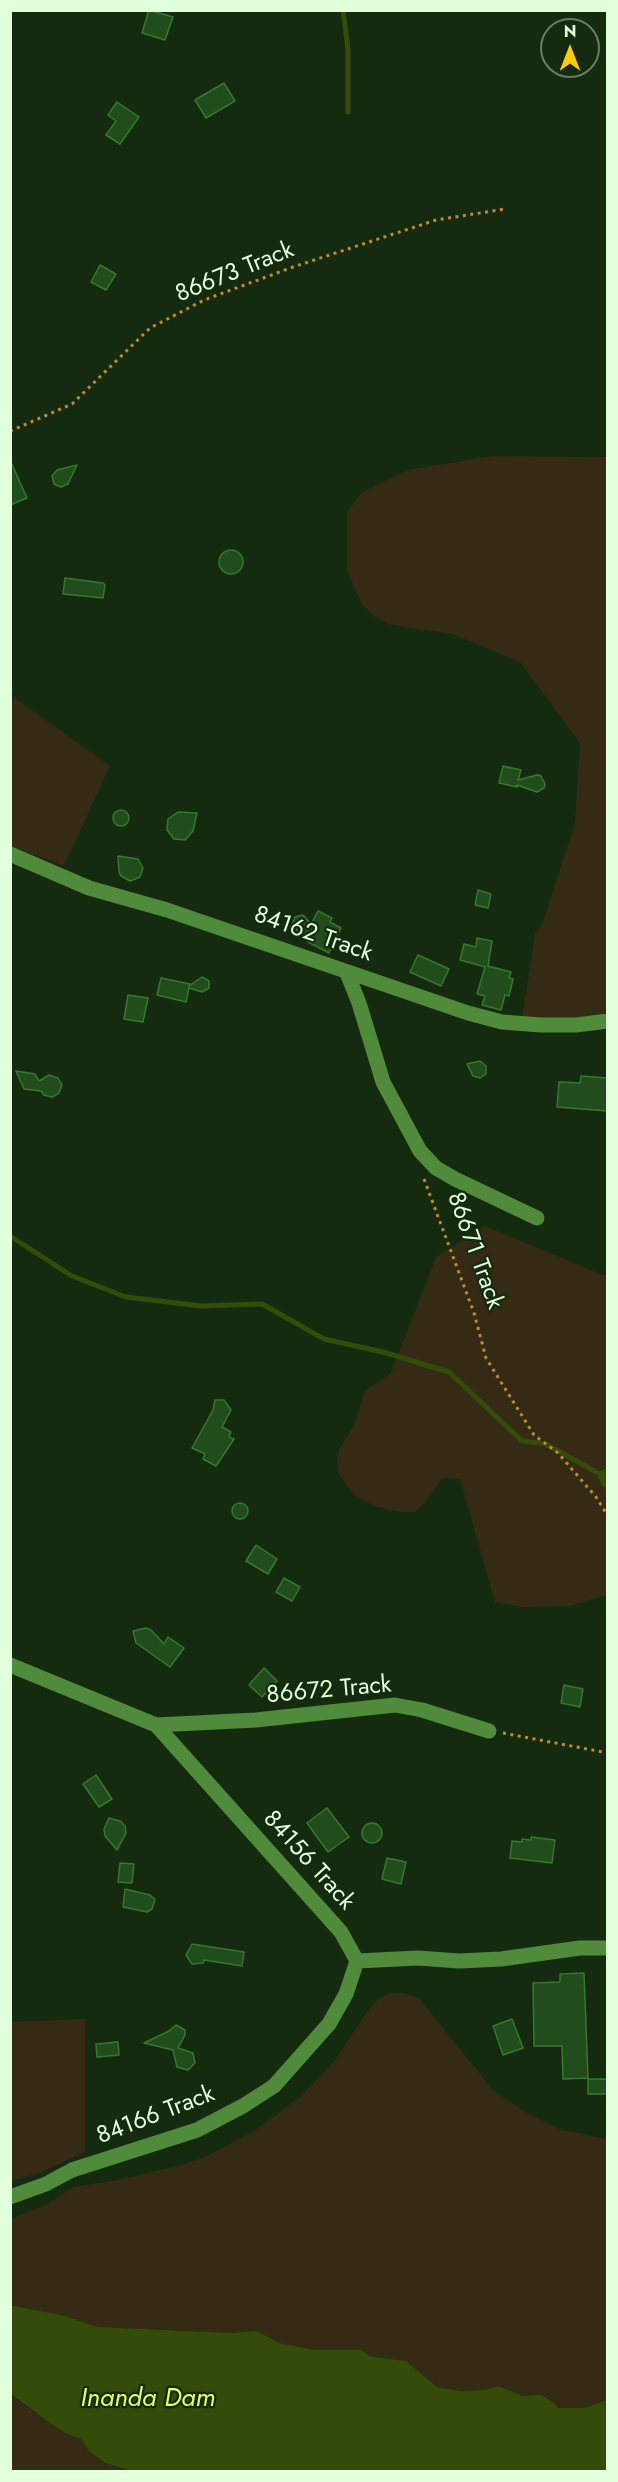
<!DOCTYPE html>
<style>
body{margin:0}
#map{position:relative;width:618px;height:2482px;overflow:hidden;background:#142b10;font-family:Jost,sans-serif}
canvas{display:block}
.frame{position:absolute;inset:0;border:12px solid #e1ffda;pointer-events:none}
.north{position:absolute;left:540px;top:18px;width:60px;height:60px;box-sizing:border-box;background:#142b10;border:2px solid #668061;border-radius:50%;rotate:0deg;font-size:16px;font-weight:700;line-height:24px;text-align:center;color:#e1ffda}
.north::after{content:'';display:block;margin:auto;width:21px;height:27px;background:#ffcc06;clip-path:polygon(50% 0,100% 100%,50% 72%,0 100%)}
</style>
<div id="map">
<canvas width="618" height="2482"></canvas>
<div class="frame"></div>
<div class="north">N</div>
</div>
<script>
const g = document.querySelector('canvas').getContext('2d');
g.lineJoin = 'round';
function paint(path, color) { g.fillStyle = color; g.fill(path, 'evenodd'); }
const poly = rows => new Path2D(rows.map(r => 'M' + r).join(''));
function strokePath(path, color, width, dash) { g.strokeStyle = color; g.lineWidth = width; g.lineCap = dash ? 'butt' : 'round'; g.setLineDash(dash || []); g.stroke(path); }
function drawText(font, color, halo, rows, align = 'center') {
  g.font = font + ' Jost,sans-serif'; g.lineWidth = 4.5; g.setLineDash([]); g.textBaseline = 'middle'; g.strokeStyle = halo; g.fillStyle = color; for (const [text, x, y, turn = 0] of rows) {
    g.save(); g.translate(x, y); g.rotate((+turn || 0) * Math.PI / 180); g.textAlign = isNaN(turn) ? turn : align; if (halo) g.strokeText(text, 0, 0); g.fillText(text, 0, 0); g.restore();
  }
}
paint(poly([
 [493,456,607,457,607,1013,559,1020,522,1019,535,934,542,925,575,823,580,743,520,662,453,634,391,625,375,617,362,604,347,571,347,512,362,492,408,470],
 [15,698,110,766,64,866,11,846,10,705],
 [485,1226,605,1276,607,1273,607,1468,596,1471,602,1485,607,1489,607,1595,569,1606,523,1607,495,1602,460,1479,442,1478,425,1503,415,1512,402,1512,377,1507,354,1495,339,1474,337,1461,340,1448,354,1425,365,1391,391,1373,436,1257],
 [391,1993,404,1993,419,1998,493,2090,525,2112,562,2130,607,2139,607,2400,585,2408,557,2408,542,2395,522,2396,499,2386,484,2390,460,2391,437,2387,406,2361,373,2357,360,2350,315,2350,279,2343,257,2331,233,2333,97,2327,65,2316,11,2305,10,2219,48,2204,73,2187,124,2179,185,2164,209,2155,256,2130,300,2097,320,2077,338,2056,369,2009,378,1999],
 [85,2019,85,2152,40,2173,11,2181,11,2022],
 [10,2394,51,2424,65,2433,81,2439,89,2451,105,2463,131,2471,11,2471]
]), '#352a13');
paint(poly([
 [607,1468,608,1468,607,1489,602,1486,596,1472],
 [10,2305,65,2316,97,2327,233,2333,257,2331,279,2343,315,2350,360,2350,373,2357,406,2361,437,2387,460,2391,484,2390,499,2386,522,2396,542,2395,554,2403,558,2408,585,2408,607,2400,607,2471,131,2471,105,2463,89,2451,81,2439,65,2433,51,2424,11,2394]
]), '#354b0a');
strokePath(poly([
 [343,10,348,49,348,112],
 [10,1236,72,1276,126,1297,201,1306,262,1304,324,1339,383,1352,449,1372,522,1441,546,1444,596,1472]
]), '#354b0a', 5);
const building = poly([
 [149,10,173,17,165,40,142,33,149,10],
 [224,83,235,101,206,118,195,100,224,83],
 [117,102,139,117,120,144,106,135,116,121,108,115,117,102],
 [100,265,116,274,106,290,91,282,100,265],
 [10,460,27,498,10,505,10,460],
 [77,465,68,484,61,487,54,484,52,476,57,470,77,465],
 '219 562a12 12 0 1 1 24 0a12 12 0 1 1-24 0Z',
 [65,578,103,583,105,585,103,598,63,594,65,578],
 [503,766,521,770,518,780,537,775,541,776,545,784,544,788,537,792,517,785,517,787,499,783,503,766],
 '113 818a8 8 0 1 1 16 0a8 8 0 1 1-16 0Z',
 [178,812,197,813,193,831,185,840,174,839,167,830,168,819,178,812],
 [118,856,138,859,143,868,140,877,130,881,121,876,119,872,118,856],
 [478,890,491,894,488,908,475,905,478,890],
 [318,911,332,918,330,922,341,928,329,953,308,942,292,925,295,917,303,915,311,924,318,911],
 [477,938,492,941,488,966,511,972,509,978,513,979,509,996,505,995,501,1010,482,1005,485,996,477,994,485,967,460,960,464,944,476,947,477,938],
 [418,955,449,969,441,986,410,972,418,955],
 [202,977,209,981,209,988,202,992,189,988,186,1002,157,995,161,978,190,984,189,986,202,977],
 [128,995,148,998,143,1022,124,1019,128,995],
 [480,1061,486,1066,486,1074,480,1078,473,1076,467,1064,480,1061],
 [16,1071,35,1074,39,1081,49,1075,58,1078,62,1085,59,1093,52,1097,44,1095,41,1091,24,1089,16,1071],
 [581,1076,608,1078,608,1111,557,1107,559,1082,580,1083,581,1076],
 [215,1400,224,1400,231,1410,222,1427,231,1432,229,1437,234,1439,216,1466,203,1459,205,1454,192,1448,213,1410,215,1400],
 '232 1511a8 8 0 1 1 16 0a8 8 0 1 1-16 0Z',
 [256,1545,277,1559,268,1574,246,1561,256,1545],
 [284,1578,300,1587,292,1601,276,1592,284,1578],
 [146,1628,151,1630,164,1644,168,1637,184,1648,170,1667,136,1643,133,1631,146,1628],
 [264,1668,277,1681,262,1697,249,1685,264,1668],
 [564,1685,583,1689,580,1707,561,1703,564,1685],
 [96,1775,112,1799,99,1807,83,1784,96,1775],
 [327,1808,349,1837,328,1852,307,1823,327,1808],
 [109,1818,120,1821,125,1826,126,1833,117,1850,105,1836,104,1829,109,1818],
 '362 1833a10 10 0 1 1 20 0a10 10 0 1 1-20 0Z',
 [531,1837,555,1840,552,1863,510,1858,512,1841,522,1842,522,1839,531,1840,531,1837],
 [387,1858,406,1862,401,1884,382,1879,387,1858],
 [120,1863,134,1864,132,1883,118,1882,120,1863],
 [125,1889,150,1895,155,1899,152,1909,147,1912,123,1907,125,1889],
 [192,1944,244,1952,242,1966,204,1960,203,1963,192,1964,186,1955,192,1944],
 [584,1973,588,2078,563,2079,562,2046,534,2046,533,1983,560,1982,560,1974,584,1973],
 [512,2019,523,2048,503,2055,493,2026,512,2019],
 [176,2025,185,2030,185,2035,178,2048,193,2053,195,2063,188,2070,177,2067,173,2050,144,2043,169,2031,176,2025],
 [118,2042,119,2055,97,2057,96,2044,118,2042],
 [588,2079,608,2079,608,2094,588,2094,588,2079]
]);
paint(building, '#214d1c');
strokePath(building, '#35792d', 1.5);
strokePath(poly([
 [10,431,72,404,150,328,204,300,293,267,436,220,505,209],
 [424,1179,474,1313,486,1358,534,1435,558,1453,596,1497,608,1516],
 [503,1733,608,1753]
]), '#c08b2e', 3, [3, 4.5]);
strokePath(poly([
 [10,854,89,888,167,910,468,1013,502,1022,541,1025,576,1025,608,1021],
 [347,973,359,1003,383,1082,420,1151,436,1168,455,1179,537,1218],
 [10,1665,156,1725,341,1932,357,1961],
 [156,1725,256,1720,395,1705,422,1710,489,1731],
 [357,1961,418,1958,459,1961,501,1959,580,1948,608,1948],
 [10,2197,46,2184,72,2170,197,2130,243,2106,274,2086,329,2024,346,1994,357,1961]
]), '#508b3b', 15);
drawText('24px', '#e1ffda', '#142b10', [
 ["86673 Track",235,273,-22],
 ["84162 Track",313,935,19],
 ["86671 Track",474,1251,70],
 ["86672 Track",329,1691,-5],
 ["84156 Track",308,1861,48],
 ["84166 Track",156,2116,-21]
]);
drawText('italic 26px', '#e7ff68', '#142b10', [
 ["Inanda Dam",148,2400]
]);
</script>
